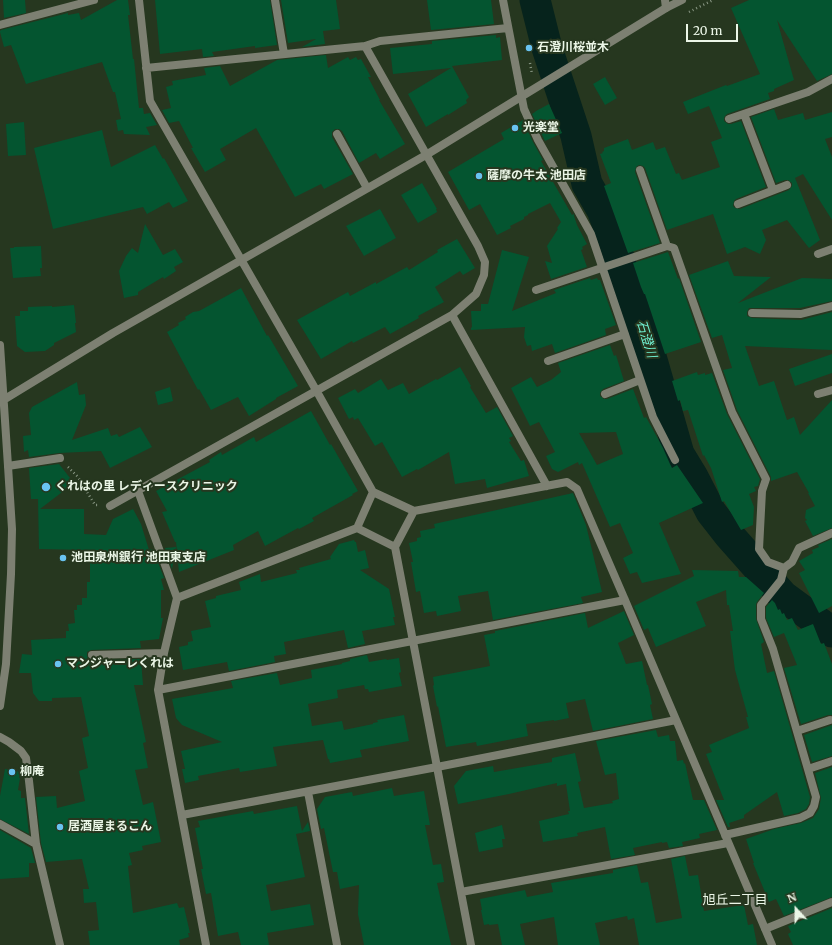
<!DOCTYPE html>
<meta charset="utf-8">
<style>
body{margin:0}
#map{position:relative;width:832px;height:945px;overflow:hidden;background:#26371f;font-family:Merriweather,serif}
canvas{display:block}
.north{position:absolute;left:776px;top:889px;width:40px;height:40px;-webkit-text-stroke:3px #26371f;paint-order:stroke;rotate:339deg;font-size:11px;font-weight:700;line-height:16px;text-align:center;color:#ebf6e7}
.north::after{content:'';display:block;margin:auto;width:14px;height:18px;background:#ebf6e7;clip-path:polygon(50% 0,100% 100%,50% 72%,0 100%)}
.scale{position:absolute;left:686px;top:24px;width:52px;height:18px;box-sizing:border-box;border:2px solid #ebf6e7;border-top:0;padding-left:5px;font-size:12px;line-height:14px;white-space:nowrap;color:#ebf6e7;-webkit-text-stroke:3px #26371f;paint-order:stroke}
</style>
<div id="map">
<canvas width="832" height="945"></canvas>
<div class="north">N</div>
<div class="scale">20 m</div>
</div>
<script>
const g = document.querySelector('canvas').getContext('2d');
g.lineJoin = 'round';
const poly = rows => new Path2D(rows.map(r => 'M' + r).join(''));
function strokePath(path, color, width, dash) { g.strokeStyle = color; g.lineWidth = width; g.lineCap = dash ? 'butt' : 'round'; g.setLineDash(dash || []); g.stroke(path); }
function paint(path, color) { g.fillStyle = color; g.fill(path, 'evenodd'); }
function drawText(font, color, halo, rows, align = 'center') {
  g.font = font + ' Merriweather,"Noto Sans JP",serif'; g.lineWidth = 4; g.setLineDash([]); g.textBaseline = 'middle'; g.strokeStyle = halo; g.fillStyle = color; for (const [text, x, y, turn = 0] of rows) {
    g.save(); g.translate(x, y); g.rotate((+turn || 0) * Math.PI / 180); g.textAlign = isNaN(turn) ? turn : align; if (halo) g.strokeText(text, 0, 0); g.fillText(text, 0, 0); g.restore();
  }
}
strokePath(poly([
 [535,0,547,48,576,136,587,184,602,210,614,241,627,285,648,346,679,454,693,477,711,512,729,535,783,596,832,632]
]), '#06231c', 31);
paint(poly([
 [3,0,25,0,26,13,4,18],
 [117,0,128,0,130,15,128,15,133,59,134,59,139,108,143,108,144,114,150,113,157,125,146,127,150,135,124,134,123,130,118,131,116,120,121,119,115,92,113,92,102,62,26,84,11,45,4,47,0,32,0,31,1,30,68,13,68,15,79,13,81,20],
 [155,0,270,0,277,45,255,48,255,46,212,52,214,56,203,57,202,49,160,54],
 [281,0,336,0,340,29,323,31,325,44,302,47,316,39,288,43],
 [427,0,491,0,494,24,431,30],
 [749,0,832,0,832,74,817,81,777,20,794,80,774,89,774,91,768,93,770,99,727,114,725,116,724,118,724,121,728,124,731,124,741,121,766,187,736,199,734,201,733,206,735,208,740,209,789,190,792,186,792,183,788,180,785,180,776,183,751,117,774,109,778,120,803,113,805,120,832,112,832,137,825,139,832,157,832,220,803,174,795,178,820,240,809,248,787,220,762,230,766,240,760,254,745,247,727,254,713,214,667,230,645,168,643,166,639,165,636,167,635,172,660,243,628,253,604,186,611,183,600,154,603,153,602,152,604,151,604,148,628,139,632,150,653,142,656,150,665,147,676,174,679,173,682,180,720,167,711,142,722,138,709,106,688,114,683,102,726,85,727,86,760,74,731,8],
 [496,35,496,38,500,37,502,60,452,66,469,97,466,100,467,103,448,115,448,114,426,127,408,94,451,68,393,74,390,48,432,44,432,41],
 [326,55,328,68,348,57,350,60,356,57,358,60,361,59,371,77,368,77,380,100,379,100,405,144,380,159,376,153,359,163,342,131,339,129,335,129,332,132,332,137,353,174,324,189,321,184,295,197,256,128,220,149,226,160,205,172,191,148,193,148,179,121,169,123,162,110,171,108,166,87,173,85,172,81,206,75,204,68,220,66,230,86,277,60],
 [605,77,617,98,605,105,593,84],
 [549,104,562,133,545,141,532,114,535,112,536,111],
 [523,120,533,142,543,160,541,161,572,215,574,214,574,216,577,225,587,244,582,247,583,249,581,250,587,267,551,279,545,261,552,263,547,246,558,229,557,228,561,222,550,203,528,214,528,215,524,217,524,219,510,226,511,228,497,235,480,204,469,210,448,172,504,139,501,133],
 [24,122,26,155,8,156,6,124],
 [102,130,111,167,155,145,163,159,164,158,188,201,173,208,169,202,147,214,143,207,53,229,34,148],
 [422,183,437,209,436,209,437,212,418,223,401,195],
 [380,209,396,238,364,256,346,226],
 [145,224,163,255,175,249,183,262,174,267,176,271,164,279,163,277,138,292,138,295,124,298,119,271,126,256,132,248,138,253],
 [457,239,475,268,463,275,460,271,435,287,444,302,418,316,419,318,390,334,385,327,353,343,352,341,321,359,297,320,348,292,350,296,376,282,376,284,407,267,409,270,438,252,437,250],
 [41,246,42,268,40,268,41,276,13,278,10,248,14,248,14,247],
 [502,250,529,257,512,311,556,293,554,290,590,278,591,280,597,278,598,280,600,280,616,325,605,329,606,335,555,353,552,344,532,351,531,345,527,346,524,337,525,327,471,330,471,328,472,327,471,311,481,311,481,304,488,304],
 [668,252,678,279,679,278,701,342,665,354,645,294,644,294,641,287,633,263],
 [728,261,734,276,771,277,738,303,802,278,832,279,832,301,800,308,749,308,747,312,747,316,752,318,801,320,832,312,832,350,745,346,759,386,774,381,787,420,794,417,800,435,832,400,832,528,813,536,805,521,807,520,805,518,806,510,815,506,808,493,809,493,797,472,771,481,771,477,737,410,723,370,732,368,722,335,712,338,689,275],
 [241,288,267,336,268,335,298,386,276,398,276,399,249,416,238,397,211,410,199,389,198,390,167,332,179,325,178,323,186,319,185,317,193,312,199,311],
 [74,305,76,323,75,323,76,332,54,343,54,345,45,351,25,352,17,346,15,316,20,316,20,311,28,311,28,307,52,306,52,307],
 [610,345,614,356,616,355,624,381,603,389,600,393,600,396,604,399,607,399,633,389,644,418,646,417,663,448,670,464,672,468,677,465,703,503,659,523,681,574,642,583,637,572,630,574,623,558,633,553,620,523,610,527,582,463,579,465,578,462,558,472,552,469,546,456,555,452,539,422,530,426,511,388,531,377,537,387,551,380,561,372,558,363],
 [616,432,623,454,597,465,579,433],
 [832,354,832,373,795,386,789,369],
 [460,367,471,386,470,387,486,413,497,407,513,436,509,438,511,441,509,442,521,461,524,460,529,476,487,488,485,479,455,484,449,452,418,470,417,469,402,477,382,442,375,446,358,418,354,420,353,417,349,419,338,398,355,389,358,393,381,379,388,390,403,383,409,394,436,379,437,380],
 [697,372,698,375,705,373,705,375,712,373,727,414,760,479,758,486,754,487,756,491,749,494,754,507,753,525,741,530,724,501,722,502,711,468,704,455,703,456,688,410,683,411,680,400,678,401,672,381],
 [77,382,79,395,85,394,86,405,72,440,108,428,111,436,117,434,119,437,140,427,152,447,110,468,101,451,59,453,29,457,28,450,24,452,23,436,31,435,29,413,32,407],
 [170,387,173,401,158,405,155,392],
 [311,411,330,445,331,444,358,491,352,494,353,495,312,518,314,521,299,529,298,528,265,546,258,531,233,545,234,550,179,572,176,542,175,542,162,512,167,511,156,491,210,462,209,460,221,452,222,455,254,437,256,442],
 [59,464,74,483,40,509,84,509,84,534,106,535,113,519,133,509,141,524,149,550,153,549,164,578,161,579,164,590,161,590,161,618,163,618,159,639,140,641,141,648,91,650,87,652,87,656,89,660,92,660,141,659,143,685,134,685,146,742,143,743,148,768,135,770,143,805,153,802,161,842,142,846,143,850,129,853,132,865,128,866,133,913,177,903,179,908,184,907,190,933,188,933,189,937,179,940,180,945,90,945,88,931,99,930,96,902,84,903,83,889,89,889,82,859,46,862,41,843,36,797,56,796,57,808,85,801,79,771,88,768,82,738,89,736,81,697,52,698,52,701,39,701,33,693,31,673,19,673,22,654,32,655,31,640,66,638,66,631,69,631,68,624,75,623,74,610,77,610,77,605,82,605,82,598,87,598,87,582,90,582,90,550,39,549,38,499,31,499,29,468],
 [573,493,586,525,602,592,581,597,583,603,493,620,488,591,458,596,461,611,437,616,436,611,424,613,420,591,416,592,411,562,413,562,409,543,417,541,417,538,421,537,420,531,435,528,434,524],
 [832,539,832,606,819,613,799,573,805,570,799,561,813,553,812,550,819,547,818,545],
 [354,540,355,542,356,542,358,552,365,550,369,568,360,570,389,589,395,617,393,617,395,625,362,631,365,644,348,648,344,630,284,642,286,654,274,656,275,662,229,671,227,662,183,670,179,647,188,645,188,642,193,641,191,631,211,627,205,601,216,598,216,596,241,590,239,582,260,574,261,582,297,573,296,570,300,570,299,568,331,559,330,557,339,544],
 [176,547,172,569,165,548],
 [692,570,738,571,739,577,746,577,764,593,757,602,756,604,756,619,764,642,761,644,767,673,774,671,810,797,809,804,806,809,798,813,784,816,777,792,744,815,744,818,729,823,730,827,728,827,716,800,724,800,706,754,712,752,709,745,749,728,746,717,748,717,735,670,730,631,733,631,729,605,727,605,726,590,696,602,706,626,656,647,648,628,644,630,634,606,694,576],
 [772,600,775,603,778,610,780,609,782,614,784,613,787,620,792,618,798,630,813,624,821,644,824,643,832,664,832,715,828,715,801,724,784,668,797,665,784,633,774,637,766,618,766,607],
 [624,611,634,635,618,643,626,664,642,661,647,685,648,685,652,704,650,705,653,719,593,731,585,699,566,703,569,718,554,721,554,720,526,724,528,736,477,746,476,742,446,747,438,706,437,707,433,686,434,685,433,677,490,666,484,635,495,633,495,631,585,613,588,628],
 [367,655,369,662,386,659,387,660,399,658,401,672,399,673,402,686,369,692,368,689,365,689,364,685,337,690,338,698,308,704,312,726,342,721,344,730,373,724,373,723,378,722,377,720,404,715,409,741,360,750,362,757,330,763,329,759,328,759,323,740,273,747,277,766,240,772,239,768,198,776,199,780,185,783,182,769,185,769,181,751,222,742,182,725,176,718,172,699,233,688,231,681,277,673,280,685,312,678,311,670,342,664,342,663,350,661,350,659],
 [832,725,832,756,812,762,804,735],
 [656,730,658,737,669,735,670,741,675,741,677,761,683,760,684,764,685,763,693,800,704,800,717,830,699,834,700,838,682,842,683,846,669,848,667,842,662,843,662,842,633,848,635,855,611,859,605,827,577,833,578,836,543,842,539,821,569,814,568,811,570,811,566,784,557,786,557,783,509,794,458,804,454,786,466,771,493,766,494,772,552,762,552,758,575,753,581,781,578,782,584,808,613,803,612,801,619,799,616,773,605,775,596,741],
 [832,767,832,897,784,916,776,899,769,902,753,863,754,863,746,839,774,829,801,823,813,818,819,809,821,798,815,773],
 [5,769,20,772,19,778,20,778,18,790,21,791,21,798,25,798,29,834,0,819,0,796],
 [392,788,394,796,424,791,430,825,425,825,433,865,441,864,444,882,437,883,451,945,364,945,358,914,359,885,340,889,337,872,333,872,324,828,321,829,317,809,325,797,352,792,353,796],
 [297,806,302,831,308,822,310,831,296,834,305,877,266,885,271,911,310,904,314,925,267,933,269,945,241,945,238,932,218,936,211,893,206,894,201,869,203,869,195,828,200,827,198,821,253,811,254,814],
 [502,825,505,839,502,839,503,847,479,852,475,833],
 [0,830,31,848,35,863,29,863,29,877,0,879],
 [685,856,689,876,698,875,704,911,744,905,748,925,753,924,757,945,639,945,634,918,628,920,627,916,595,923,600,945,558,945,554,917,520,924,525,945,502,945,498,924,489,925,489,924,484,925,481,910,482,910,480,899,525,890,527,897,553,892,551,883,613,873,613,870,637,865,641,883,648,882,656,923,682,918,671,859],
 [832,908,832,945,793,945,788,934,791,932,788,926]
]), '#045530');
strokePath(poly([
 [689,12,713,0],
 [530,63,532,74],
 [68,467,78,477,95,505,98,505]
]), '#8a9885', 2.5, [1, 3]);
strokePath(poly([
 [139,0,150,101,316,390,373,492],
 [275,0,284,54],
 [503,0,524,109,538,140,591,234,653,417,675,460],
 [665,0,666,8],
 [0,25,94,0],
 [146,68,365,46,380,41,508,28],
 [744,114,773,190],
 [729,119,808,92,832,79],
 [337,134,367,188],
 [640,170,667,246,674,248,732,412,766,479,762,491,759,549,768,562,784,568],
 [738,204,787,185],
 [818,254,832,249],
 [536,290,667,246],
 [752,313,801,314,832,306],
 [452,315,547,486],
 [548,361,625,334],
 [605,394,640,380],
 [818,394,832,390],
 [8,466,60,458],
 [138,491,177,598,164,653,158,690,206,945],
 [110,506,452,315,476,294,484,275,485,262,478,246,365,46],
 [414,511,567,482,577,489,625,600,772,945],
 [395,547,471,945],
 [177,598,357,528,373,492,414,511,395,547,357,528],
 [92,655,164,653],
 [158,690,625,600],
 [797,731,830,720],
 [0,737,9,742,21,751,26,758,28,772,36,844,60,945],
 [808,769,832,761],
 [308,792,337,945],
 [182,815,437,767,676,720],
 [0,824,36,844],
 [725,835,800,818,810,813,814,806,816,797,773,649,761,619,761,605,781,580,784,568,792,562,799,548,832,533],
 [461,892,728,843],
 [765,929,832,902]
]), '#7d8072', 8);
strokePath(poly([
 [0,345,8,466,12,529,11,574,6,664,0,706],
 [0,402,113,333,426,155,666,8,682,0]
]), '#7d8072', 8);
for (const [x, y, r, color] of [
 [529,48,4,"#69c3f1"],
 [515,128,4,"#69c3f1"],
 [479,176,4,"#69c3f1"],
 [46,487,5,"#69c3f1"],
 [63,558,4,"#69c3f1"],
 [58,664,4,"#69c3f1"],
 [12,772,4,"#69c3f1"],
 [60,827,4,"#69c3f1"]
]) { const dot = new Path2D(); dot.arc(x, y, r, 0, 2 * Math.PI); g.fillStyle = color; g.fill(dot); strokePath(dot, '#26371f', 1.5); }
drawText('bold 12px', '#ebf6e7', '#26371f', [
 ["石澄川桜並木",537,48],
 ["光楽堂",523,128],
 ["薩摩の牛太 池田店",487,176],
 ["くれはの里 レディースクリニック",55,487],
 ["池田泉州銀行 池田東支店",71,558],
 ["マンジャーレくれは",66,664],
 ["柳庵",20,772],
 ["居酒屋まるこん",68,827]
], 'left');
drawText('italic 13px', '#71f2d3', '#26371f', [
 ["石澄川",646,339,73]
]);
drawText('13px', '#ebf6e7', '#26371f', [
 ["旭丘二丁目",735,900]
]);
</script>
